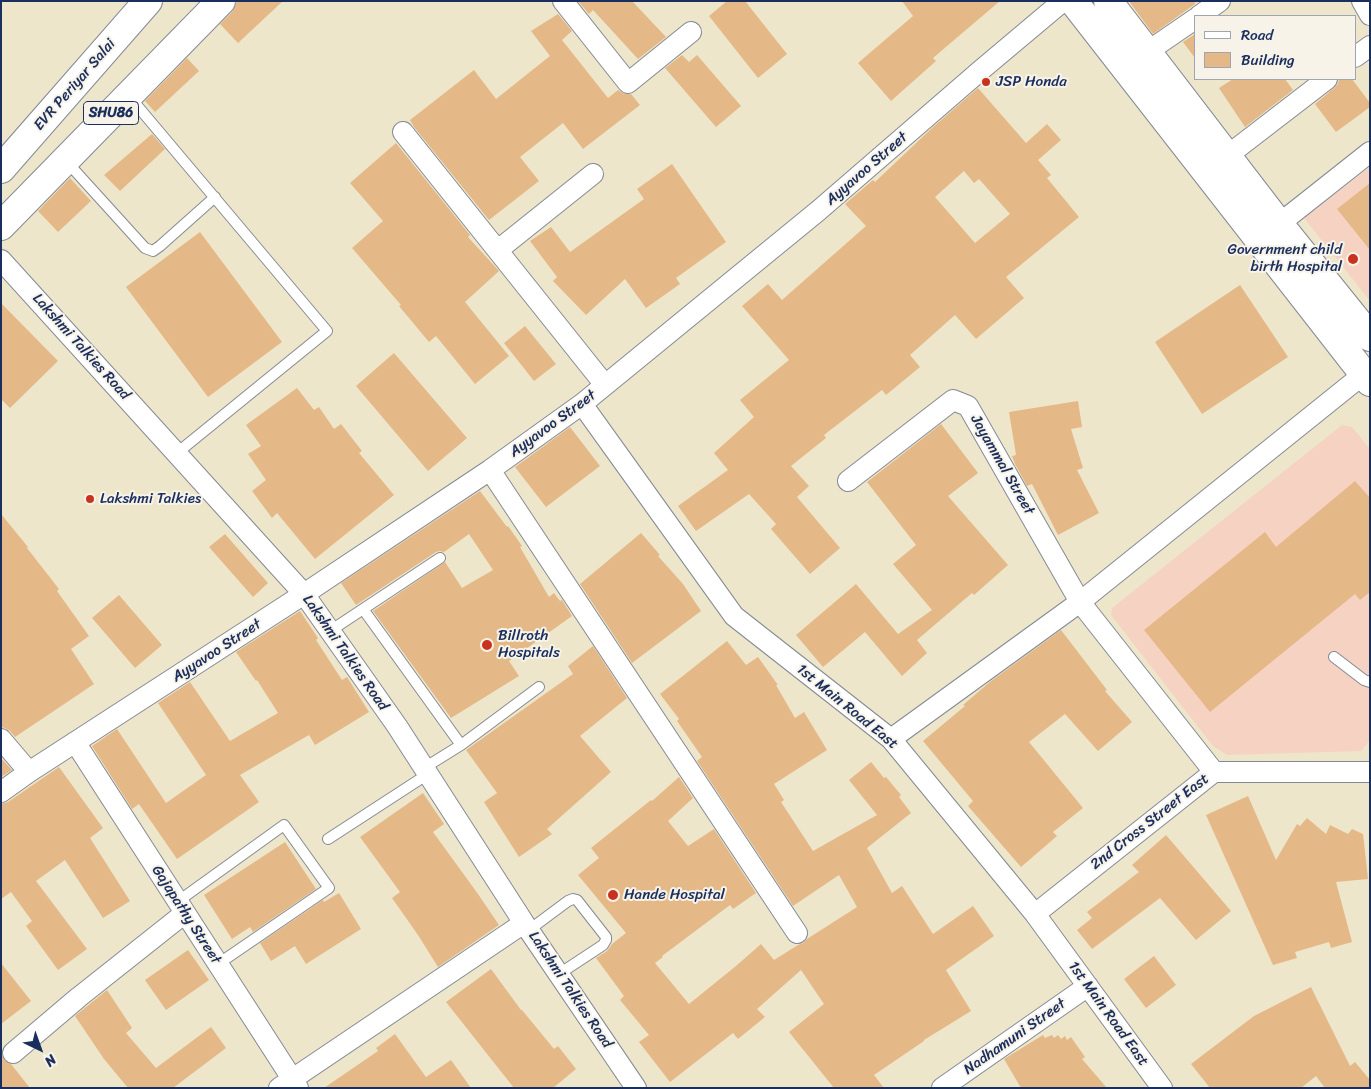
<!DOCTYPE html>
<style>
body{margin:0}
#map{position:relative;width:1371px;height:1089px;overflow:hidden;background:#eee6cb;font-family:Sriracha,sans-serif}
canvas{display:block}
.frame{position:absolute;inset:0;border:2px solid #1b2f5e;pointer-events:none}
.legend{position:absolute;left:1194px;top:15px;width:162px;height:65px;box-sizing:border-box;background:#f7f3e8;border:1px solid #9fa5b1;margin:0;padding:6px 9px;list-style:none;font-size:15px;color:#1b2f5e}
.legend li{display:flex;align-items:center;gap:10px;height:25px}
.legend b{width:25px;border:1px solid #9fa5b1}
.north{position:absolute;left:15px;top:1024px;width:50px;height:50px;-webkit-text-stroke:4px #f7f3e8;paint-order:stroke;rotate:138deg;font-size:14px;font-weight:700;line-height:20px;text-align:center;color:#1b2f5e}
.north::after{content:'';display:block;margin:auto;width:18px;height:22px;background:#1b2f5e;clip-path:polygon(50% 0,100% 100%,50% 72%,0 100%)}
</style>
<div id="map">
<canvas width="1371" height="1089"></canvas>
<div class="frame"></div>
<ul class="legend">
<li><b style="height:6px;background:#fff"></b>Road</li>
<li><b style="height:14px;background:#e5b887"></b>Building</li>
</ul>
<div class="north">N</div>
</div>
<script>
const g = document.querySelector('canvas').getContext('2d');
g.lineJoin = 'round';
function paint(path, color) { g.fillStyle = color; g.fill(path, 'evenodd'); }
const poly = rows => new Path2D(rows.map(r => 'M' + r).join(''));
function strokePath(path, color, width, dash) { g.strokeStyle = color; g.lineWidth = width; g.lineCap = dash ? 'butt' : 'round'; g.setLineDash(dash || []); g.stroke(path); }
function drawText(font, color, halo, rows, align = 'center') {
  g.font = font + ' Sriracha,sans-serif'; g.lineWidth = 4; g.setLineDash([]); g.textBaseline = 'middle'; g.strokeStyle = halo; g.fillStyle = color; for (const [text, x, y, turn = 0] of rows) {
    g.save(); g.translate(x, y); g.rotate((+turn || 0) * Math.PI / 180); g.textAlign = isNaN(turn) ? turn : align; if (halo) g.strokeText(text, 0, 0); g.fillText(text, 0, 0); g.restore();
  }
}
paint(poly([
 [1370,167,1370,301,1304,218],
 [1342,425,1352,427,1370,449,1370,740,1361,751,1227,755,1213,746,1111,615,1112,608]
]), '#f6d2c3');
paint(poly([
 [237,1,283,1,238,43,220,24,232,12],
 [578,1,632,1,666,37,638,59,593,10,589,14],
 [727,1,745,1,787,54,758,78,709,16],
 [902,1,1000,1,933,58,936,61,891,101,858,63,913,16],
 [1129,1,1195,1,1195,4,1153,34],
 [558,14,572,31,562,40,608,98,618,90,624,94,631,94,640,105,583,149,563,123,520,157,539,181,489,220,414,127,410,120,474,70,496,99,550,56,531,31],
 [1195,34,1195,58,1183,42],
 [682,55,689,62,697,55,741,106,716,127,665,68],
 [187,58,199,71,155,112,145,101],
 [1233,79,1285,79,1293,90,1245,127,1219,88],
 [1339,79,1352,79,1370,103,1370,107,1336,132,1315,104,1334,88,1338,84],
 [978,88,1026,143,1047,124,1061,140,1038,160,1051,175,1047,178,1079,217,1006,277,1024,298,976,339,955,315,910,355,920,367,886,395,882,390,824,435,826,438,791,466,809,486,797,497,840,548,810,574,771,529,776,524,749,494,696,531,678,506,728,470,714,453,754,417,740,400,789,360,742,306,768,284,782,300,866,226,845,204,873,180,875,182,932,128],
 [964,171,974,183,979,179,1010,214,975,243,935,197],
 [152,134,165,149,120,191,104,175],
 [396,143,470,235,468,237,499,271,465,302,509,356,475,384,436,336,429,342,399,306,401,305,352,248,383,221,350,183],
 [672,164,726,242,676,278,680,284,646,308,625,279,586,315,553,281,557,277,530,241,551,227,570,252,644,199,637,189],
 [70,178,91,201,58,232,38,211],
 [1370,183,1370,250,1337,209],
 [200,232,282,342,208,397,126,287],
 [1240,285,1288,357,1202,414,1155,342],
 [1,303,58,361,10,408,1,399],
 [525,326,556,364,534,381,504,343],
 [394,353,467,438,428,471,356,386],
 [297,388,314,410,319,407,334,429,341,424,362,451,359,453,394,495,315,559,277,513,272,518,252,491,266,480,248,454,261,446,246,425],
 [1078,401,1082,427,1071,429,1083,468,1077,470,1099,513,1058,535,1032,484,1027,486,1015,464,1012,456,1016,455,1009,412],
 [941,424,978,473,948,496,1008,565,974,595,972,593,917,640,927,653,902,676,865,632,823,667,796,635,856,584,898,634,932,610,893,564,916,545,867,482],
 [570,427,600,466,546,507,515,467],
 [1355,481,1370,498,1370,592,1360,600,1355,594,1210,712,1144,630,1265,532,1276,547],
 [480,491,507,527,508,526,522,546,520,547,549,597,554,593,560,601,562,600,572,616,509,661,519,676,451,718,373,611,445,562,462,588,493,570,469,534,444,552,440,551,436,552,356,605,341,583],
 [1,514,28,547,27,548,59,589,57,591,89,636,71,649,94,684,15,737,10,731,5,728,1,727],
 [641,533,660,555,658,556,683,584,701,611,632,663,580,584],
 [225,534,268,583,253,597,209,547],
 [119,595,162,645,135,668,92,618],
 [300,611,318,638,316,640,342,680,347,677,369,712,315,745,309,735,240,775,259,802,177,859,139,804,132,809,92,746,117,729,166,803,206,775,158,703,190,682,230,741,278,713,257,680,256,681,236,652],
 [1061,630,1107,690,1105,691,1132,722,1098,751,1065,714,1029,742,1083,808,1053,832,1057,836,1021,867,968,806,973,801,923,741,965,706,963,705,991,681],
 [727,641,746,665,758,657,778,685,776,685,795,718,804,712,827,750,774,784,784,800,781,802,813,851,877,815,849,780,871,762,884,778,886,777,901,795,899,797,911,813,867,848,892,893,902,886,933,934,973,906,994,936,946,970,971,1011,924,1040,924,1041,874,1075,884,1088,834,1088,789,1032,824,1004,801,970,757,1009,765,1017,738,1039,733,1033,670,1082,639,1042,649,1035,620,1000,624,996,596,958,607,951,612,944,626,933,578,875,599,858,591,848,651,800,652,801,679,777,693,798,668,821,688,846,714,829,756,893,733,909,730,905,662,956,663,957,655,963,689,1004,736,966,761,944,774,960,798,945,803,943,807,939,857,907,839,875,793,906,697,761,702,757,677,721,679,719,660,694],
 [593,646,627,698,580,736,611,772,547,829,552,834,519,857,484,802,497,793,466,750,573,674,568,666],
 [1,758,12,770,1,777],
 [59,767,103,828,90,838,130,901,103,918,65,860,36,881,87,949,58,970,26,926,32,921,11,892,1,899,1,804,8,802],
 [423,793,444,824,433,832,478,894,499,925,438,967,418,935,392,898,400,892,360,837],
 [1248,796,1276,860,1297,824,1300,826,1307,818,1326,834,1330,825,1348,834,1352,829,1363,834,1368,879,1336,882,1352,942,1331,948,1329,942,1295,952,1297,958,1273,965,1206,815],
 [1166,835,1231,911,1196,940,1160,898,1092,949,1077,930,1092,918,1087,912,1139,872,1132,865],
 [285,842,316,889,253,932,250,927,232,939,204,895],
 [339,893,361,929,306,964,295,946,271,961,260,943,323,900,324,902],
 [188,950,209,980,166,1010,145,980],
 [1154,956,1176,985,1146,1008,1124,979],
 [1,963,31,1001,1,1024],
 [491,969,521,1010,522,1010,554,1049,558,1046,576,1069,553,1088,514,1088,446,1002],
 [1311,987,1350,1066,1355,1062,1370,1080,1370,1088,1325,1088,1316,1076,1301,1088,1210,1088,1191,1064,1254,1016],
 [107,990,132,1028,126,1033,156,1068,211,1027,226,1048,173,1088,128,1088,104,1059,75,1016],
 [395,1034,426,1077,451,1060,471,1088,324,1088,378,1051,376,1048],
 [1043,1035,1045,1038,1052,1035,1054,1038,1058,1035,1061,1039,1065,1036,1067,1040,1071,1037,1085,1057,1082,1059,1107,1088,1021,1088,1004,1059],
 [1,1053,4,1060,11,1064,30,1088,1,1088]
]), '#e5b887');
const lane = poly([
 [129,96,327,331,177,453],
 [67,162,145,248,153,251,160,246,215,197],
 [363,609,461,745],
 [330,631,440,558],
 [1334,657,1364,680,1370,682],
 [424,768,461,745,539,687],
 [328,839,428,774],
 [177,902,284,825,329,888,218,964],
 [529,930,568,901,573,899,577,900,606,937,606,940,603,945,559,974]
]);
const street = poly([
 [563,1,628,83,691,32],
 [1362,1,1370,15],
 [1199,16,1220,1],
 [1147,52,1195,19],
 [1355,57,1370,46],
 [403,132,605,385],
 [1227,156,1327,79],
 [1279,224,1370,152],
 [498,250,593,174],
 [1,260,304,594,397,726,524,923,636,1088],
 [582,404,734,616,891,739,1035,914,1162,1088],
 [490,470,797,933],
 [848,481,953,400,968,406,1080,602,1214,772],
 [1,739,29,772],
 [891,739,1080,602,1370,369],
 [75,742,298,1088],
 [1,792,29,772,304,594,490,470,582,404,818,211,981,70,1063,1],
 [1035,914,1214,772,1370,772],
 [13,1053,79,997,185,913],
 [279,1088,524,923],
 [942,1088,1088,986]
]);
const secondary = poly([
 [1073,1,1370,382],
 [1108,1,1279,224,1370,337]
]);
const primary = poly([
 [1,169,148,1],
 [1,226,221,1]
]);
strokePath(lane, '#848a94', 12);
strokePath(street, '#848a94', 22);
strokePath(secondary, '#848a94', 30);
strokePath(primary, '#848a94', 30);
strokePath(lane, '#fff', 10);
strokePath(street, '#fff', 20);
strokePath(secondary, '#fff', 28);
strokePath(primary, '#fff', 28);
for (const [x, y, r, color] of [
 [986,82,5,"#c8321e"],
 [1353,259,6,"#c8321e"],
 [90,499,5,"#c8321e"],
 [487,645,6,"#c8321e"],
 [613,895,6,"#c8321e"]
]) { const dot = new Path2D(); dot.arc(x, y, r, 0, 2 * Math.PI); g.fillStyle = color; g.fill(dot); strokePath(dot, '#f7f3e8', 2); }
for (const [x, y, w] of [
 [111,113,55]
]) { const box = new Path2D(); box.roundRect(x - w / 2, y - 11.5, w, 23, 4); g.fillStyle = '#f7f3e8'; g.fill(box); strokePath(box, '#1b2f5e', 1); }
drawText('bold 14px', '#1b2f5e', null, [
 ["SHU86",111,113]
]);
drawText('15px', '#1b2f5e', '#f7f3e8', [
 ["JSP Honda",996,82],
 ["Government child",1342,250,"right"],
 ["birth Hospital",1342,267,"right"],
 ["Lakshmi Talkies",100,499],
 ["Billroth",498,636],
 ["Hospitals",498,653],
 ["Hande Hospital",624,895]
], 'left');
drawText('15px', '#1b2f5e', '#f7f3e8', [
 ["EVR Periyar Salai",75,85,-49],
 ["Ayyavoo Street",867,169,-41],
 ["Lakshmi Talkies Road",81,347,48],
 ["Ayyavoo Street",553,424,-36],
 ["Jayammal Street",1002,465,60],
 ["Ayyavoo Street",217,651,-33],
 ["Lakshmi Talkies Road",345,653,55],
 ["1st Main Road East",847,707,39],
 ["2nd Cross Street East",1150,822,-38],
 ["Gajapathy Street",186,915,57],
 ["Lakshmi Talkies Road",570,990,56],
 ["1st Main Road East",1108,1014,54],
 ["Nadhamuni Street",1015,1037,-35]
]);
</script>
